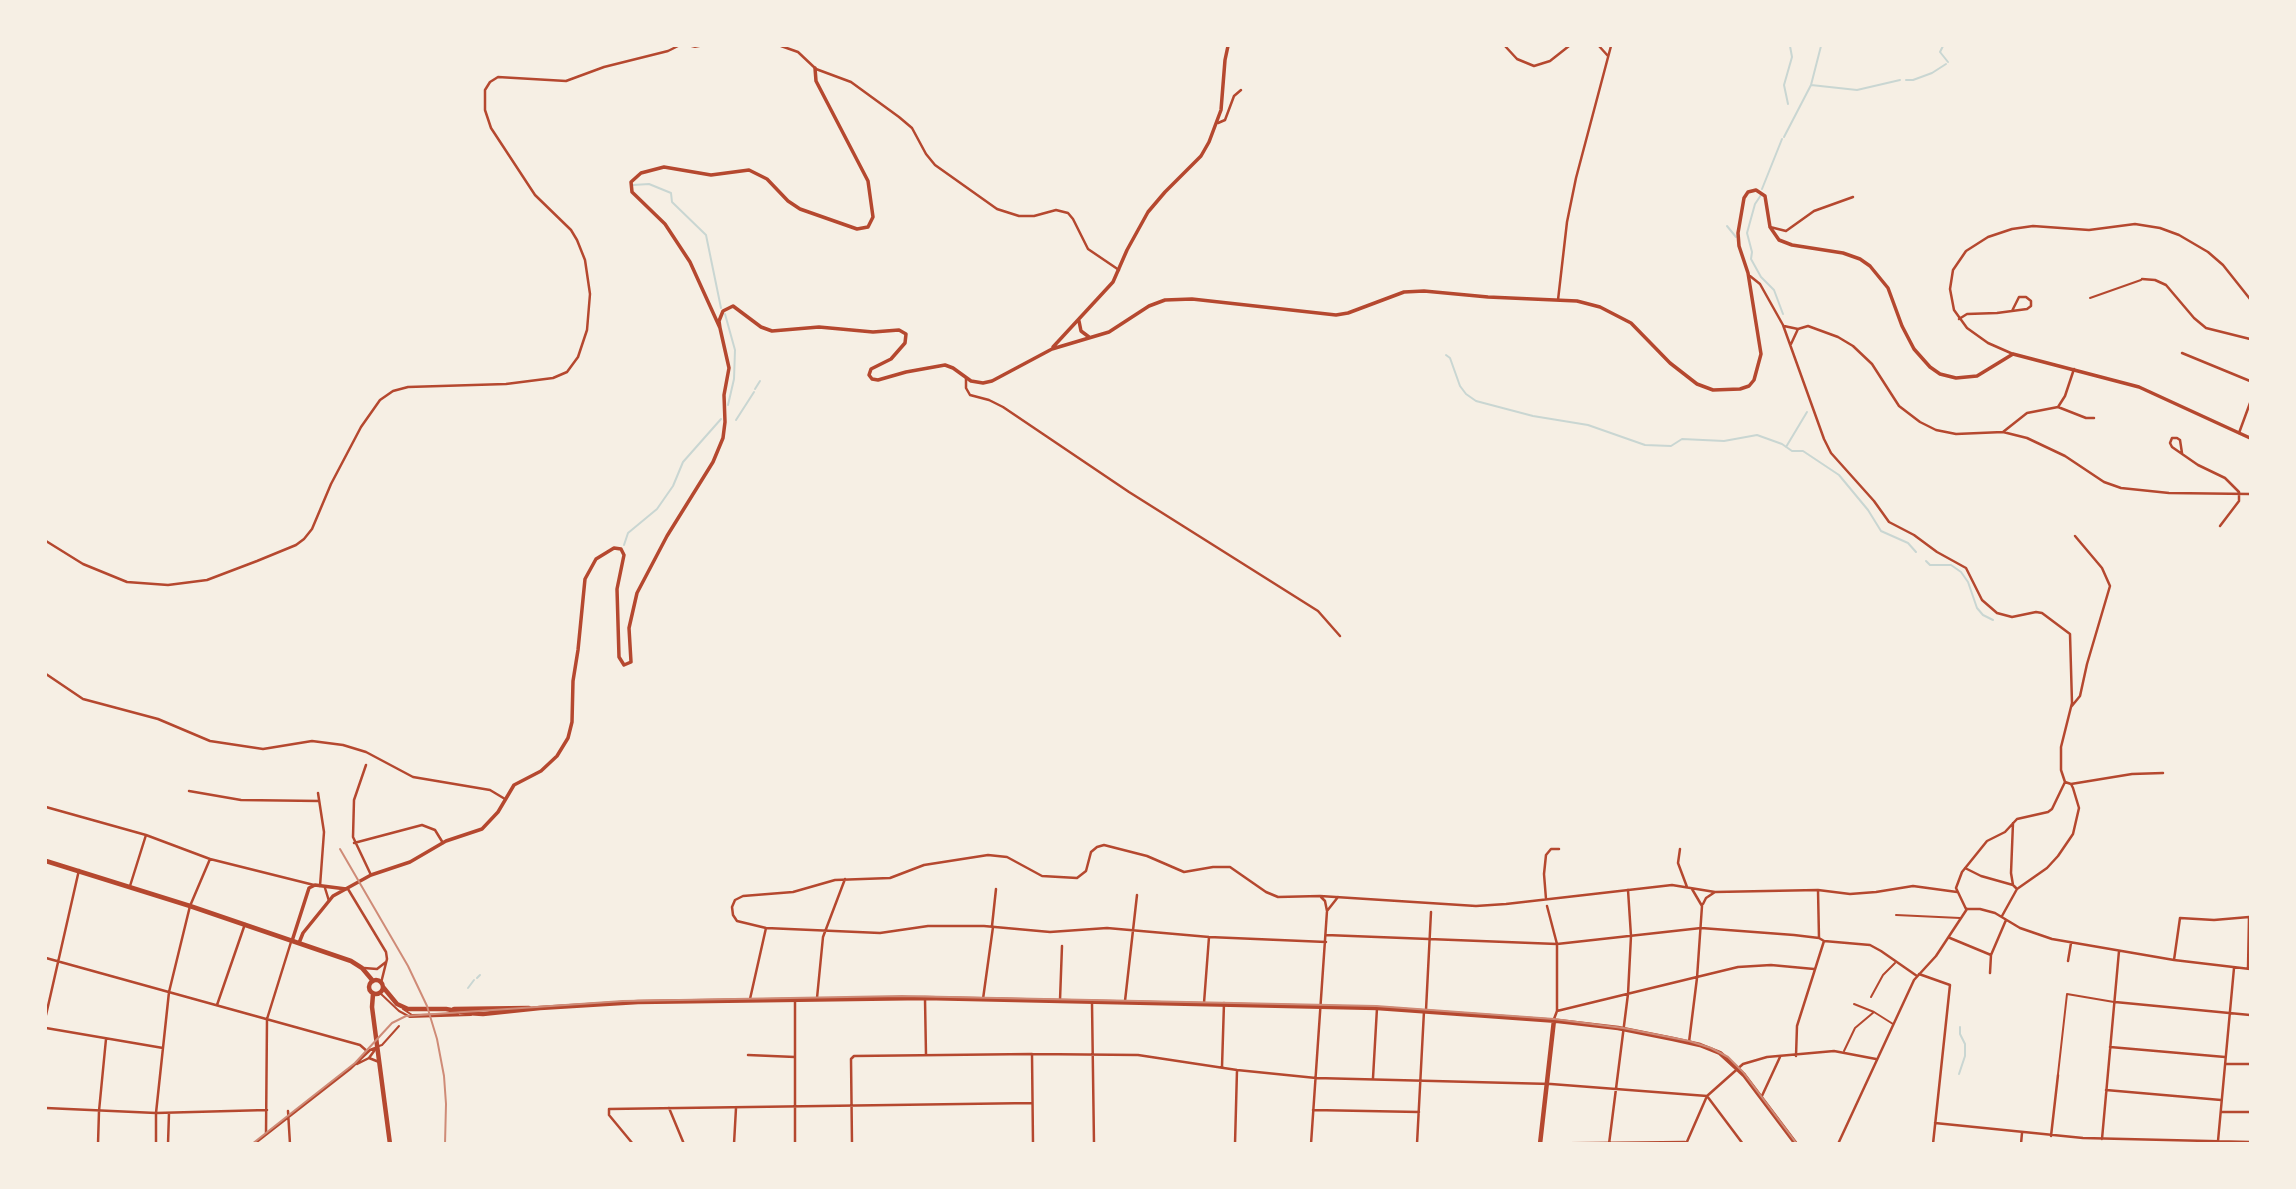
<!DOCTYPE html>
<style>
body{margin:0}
#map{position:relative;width:2296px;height:1189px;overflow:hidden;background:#f6efe4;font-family:Raleway,sans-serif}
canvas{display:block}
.frame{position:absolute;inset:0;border:47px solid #f6efe4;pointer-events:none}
</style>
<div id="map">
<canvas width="2296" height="1189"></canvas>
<div class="frame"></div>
</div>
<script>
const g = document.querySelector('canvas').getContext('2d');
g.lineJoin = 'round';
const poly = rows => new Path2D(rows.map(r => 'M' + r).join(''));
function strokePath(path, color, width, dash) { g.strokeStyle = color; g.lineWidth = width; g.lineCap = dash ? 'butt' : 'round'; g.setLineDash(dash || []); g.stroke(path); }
strokePath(poly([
 [1943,46,1940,52,1948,62],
 [1906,80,1913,80,1932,73,1946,64],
 [1811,85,1857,90,1900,80],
 [1788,104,1784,85,1792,57,1790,46],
 [1784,137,1811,85,1821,46],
 [633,185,649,184,671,193,672,202,706,235,721,308],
 [1762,189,1782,139],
 [1761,195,1755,204,1747,233,1752,252,1751,259,1761,277,1774,290,1783,314],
 [1727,226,1736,237],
 [725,314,735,350,734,379,728,405],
 [1446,355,1450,358,1460,386,1466,394,1476,401,1533,416,1588,425,1645,445,1671,446,1682,439,1724,441,1757,435,1782,444,1792,451,1803,451,1839,475,1868,510,1881,531,1908,543,1916,552],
 [755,389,760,381],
 [736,420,754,392],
 [1786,447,1807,412],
 [624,545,628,533,657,509,673,486,683,462,721,419],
 [1926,561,1930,565,1951,565,1961,572,1968,582,1977,608,1983,615,1993,620],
 [477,978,480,975],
 [468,988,474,980],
 [1959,1074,1965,1056,1965,1044,1960,1034,1960,1027]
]), '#c9d6d2', 2);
strokePath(poly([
 [691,46,695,47,700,46],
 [2090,298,2141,280],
 [1896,915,1960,918],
 [380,993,399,1011,410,1017,471,1015],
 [1871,997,1883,975,1895,963],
 [1854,1004,1874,1012,1893,1024],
 [403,1009,412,1015,458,1014],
 [379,1046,382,1045,399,1026],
 [1844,1051,1855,1028,1874,1012],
 [2058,1074,2067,994,2114,1002]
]), '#b5482f', 2);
strokePath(poly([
 [781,46,798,52,816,69,851,82,899,117,912,128,926,154,935,165,997,209,1019,216,1034,216,1056,210,1068,213,1073,219,1088,249,1119,270],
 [1505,46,1517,59,1534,66,1550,61,1569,46],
 [1599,46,1608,56],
 [1218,123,1225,120,1234,96,1241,90],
 [1770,227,1786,231,1814,211,1853,197],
 [1750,276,1760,284,1783,325,1824,439,1831,453,1874,501,1889,522,1914,535,1937,552,1966,568,1982,600,1997,613,2012,617,2036,612,2042,613,2070,634,2072,703,2061,747,2061,770,2065,782],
 [2142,279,2155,280,2166,285,2194,318,2206,328,2250,339],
 [1558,300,1567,222,1576,178,1611,46],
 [1959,319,1967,314,1997,313,2027,309,2031,306,2031,301,2026,297,2019,297,2012,311],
 [1784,326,1798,329],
 [1791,344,1798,329,1808,326,1838,337,1853,346,1872,364,1899,406,1920,422,1936,430,1956,434,2003,432,2027,438,2065,456,2104,482,2121,488,2169,493,2250,494],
 [2182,353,2250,381],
 [2013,354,1988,343,1967,328,1954,310,1950,289,1953,270,1966,251,1988,237,2012,229,2033,226,2089,230,2135,224,2160,228,2179,235,2208,252,2223,265,2250,299],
 [966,378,966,388,970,395,989,400,1003,407,1129,492,1318,611,1340,636],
 [2058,407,2065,396,2074,369],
 [2003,432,2027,413,2058,407,2086,418,2094,418],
 [2239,433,2250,403],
 [2182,453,2180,440,2177,438,2172,438,2170,443,2172,447,2198,465,2225,478,2239,492,2239,501,2220,526],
 [46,541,83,564,127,582,168,585,207,580,257,561,296,545,304,539,312,529,331,484,361,427,380,400,393,391,408,387,506,384,553,378,567,372,578,357,587,330,590,294,585,260,577,240,571,230,535,195,491,128,485,110,485,90,490,82,498,77,566,81,604,67,668,51,678,46],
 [46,674,83,699,158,719,210,741,263,749,312,741,343,745,366,752,413,777,490,790,505,799],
 [2071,707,2080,696,2087,664,2110,586,2102,568,2075,536],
 [366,765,354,800,353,837,371,875],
 [2071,784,2132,774,2163,773],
 [189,791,241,800,319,801],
 [318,793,324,832,320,886],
 [46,807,146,835,210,859,314,885],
 [2013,823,2011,873,2013,885,2016,888],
 [354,843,422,825,435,830,443,843],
 [1680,849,1678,863,1687,887],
 [1965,868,1981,876,2013,885],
 [130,886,146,835],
 [325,888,329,901],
 [348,889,386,952,387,959,381,983],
 [1818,890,1819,938],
 [1546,899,1544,874,1546,855,1551,849,1559,849],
 [1703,904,1706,898,1715,892],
 [1547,906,1557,944,1557,1011,1554,1019],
 [1966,909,1956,888,1962,872,1987,841,2005,832,2017,819,2048,812,2052,809,2065,782],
 [1967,909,1980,909,1995,913,2020,928,2052,939,2174,960,2250,969],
 [1327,911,1338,897],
 [2002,916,2017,889,2047,868,2058,856,2073,834,2079,808,2073,788,2071,784,2065,782],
 [992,926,996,889],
 [1326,935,1557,944,1701,928,1794,935,1819,938,1824,941,1870,945,1881,951,1917,976],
 [1950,938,1991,955],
 [1326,942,1209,937,1107,928,1050,932,984,926,928,926,880,933,766,928,737,921,733,915,732,907,735,900,743,896,793,892,835,880,890,878,924,865,988,855,1007,857,1042,876,1077,878,1086,871,1091,852,1097,847,1104,845,1147,856,1184,872,1213,867,1230,867,1266,892,1278,897,1320,896,1476,906,1506,904,1672,885,1715,892,1818,890,1850,894,1876,892,1913,886,1957,892],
 [46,958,360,1045,368,1052],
 [2174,960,2180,918,2214,920,2249,917],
 [2068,961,2071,943],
 [364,968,377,969,386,962],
 [2248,968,2249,918],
 [1990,973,1991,955,2006,920],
 [1919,974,1950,985,1933,1144],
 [817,998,823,937,845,879],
 [750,999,766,928],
 [795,999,795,1144],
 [925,999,926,1055],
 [983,999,993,927],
 [1060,1000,1062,946],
 [1125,1001,1137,895],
 [2115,1002,2250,1015],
 [1092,1003,1094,1144],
 [1204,1003,1209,937],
 [217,1005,245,924],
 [1426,1010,1431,912],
 [1557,1011,1738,967,1771,965,1814,969],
 [46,1015,79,870],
 [46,1028,163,1048],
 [1689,1042,1697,978,1702,906,1692,889],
 [2110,1047,2225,1057],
 [1032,1054,1033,1144],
 [748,1055,795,1057],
 [1796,1056,1797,1026,1824,941],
 [369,1058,377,1047],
 [357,1064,369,1058,379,1062],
 [2226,1064,2250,1064],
 [1222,1067,1224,1003],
 [1373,1078,1377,1008],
 [2106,1090,2221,1100],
 [1761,1098,1780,1057],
 [46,1108,156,1113,267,1110],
 [669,1108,684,1144],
 [1313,1110,1419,1112],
 [288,1111,290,1144],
 [2221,1112,2250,1112],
 [1935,1123,2083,1138,2250,1142],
 [266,1134,267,1019,291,942],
 [2051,1136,2058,1075],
 [2102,1139,2119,951],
 [2218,1141,2234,968],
 [98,1144,99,1111,106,1039],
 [156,1144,156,1113,169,992,190,906,210,859],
 [168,1144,169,1113],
 [254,1144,350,1069,370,1050,378,1047],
 [633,1144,609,1115,609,1109,1032,1103],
 [734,1144,736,1108],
 [852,1144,851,1059,854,1056,1032,1054,1138,1055,1237,1070,1316,1078,1551,1084,1707,1096,1743,1144],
 [1235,1144,1237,1070],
 [1311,1144,1327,911,1325,901,1321,897],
 [1417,1144,1424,1011],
 [1500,1144,1685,1142],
 [1609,1144,1628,994,1631,936,1628,890],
 [1686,1144,1707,1096,1743,1064,1767,1057,1834,1051,1876,1059],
 [1838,1144,1914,980,1936,956,1967,909],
 [2021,1144,2022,1133]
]), '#b5482f', 2.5);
strokePath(poly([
 [1079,321,1081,331,1089,337],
 [720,328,719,321,723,311,733,306,761,327,772,331,819,327,873,332,899,330,906,334,905,343,891,359,871,369,869,375,872,379,878,380,906,372,945,365,953,368,971,381,983,383,992,381,1052,349,1109,332,1149,306,1165,300,1192,299,1336,315,1348,313,1404,292,1424,291,1488,297,1577,301,1600,307,1631,323,1670,363,1697,384,1713,390,1740,389,1749,386,1754,380,1761,354,1748,273,1739,246,1738,233,1744,198,1748,192,1756,190,1765,196,1770,227,1779,240,1792,245,1843,253,1860,259,1870,266,1888,288,1902,326,1914,349,1930,367,1940,374,1956,378,1977,376,2013,354,2139,387,2250,438],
 [1053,347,1113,282,1127,250,1148,212,1165,192,1201,156,1209,142,1221,110,1225,60,1228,46],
 [292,941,309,888,315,885,346,889],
 [299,943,303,933,333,896,371,875,410,862,446,841,482,829,498,812,514,785,541,771,557,756,568,738,572,722,573,681,578,650,585,579,596,559,614,548,621,549,624,555,617,589,619,657,624,665,631,662,629,628,637,593,667,536,713,462,723,438,725,422,724,395,729,368,720,328,690,262,665,224,632,192,631,182,641,173,664,167,711,175,749,170,767,179,788,201,800,209,857,229,868,227,873,217,868,181,816,81,815,68]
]), '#b5482f', 3.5);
strokePath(poly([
 [46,861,190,906,351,961,362,968,373,981],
 '369 987a7 7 0 1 1 14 0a7 7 0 1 1-14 0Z',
 [383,987,397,1004,408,1009,446,1009,467,1013,483,1014,540,1008],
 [373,994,372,1007,390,1144],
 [540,1008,638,1002,925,998,1377,1008,1558,1021,1618,1028,1673,1039,1700,1045,1720,1053,1744,1075,1796,1144],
 [454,1009,529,1008],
 [1540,1144,1554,1020]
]), '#b5482f', 4.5);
strokePath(poly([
 [252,1144,355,1063,392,1023,406,1016,623,1001,902,996,1376,1006,1554,1019,1623,1028,1689,1041,1711,1048,1728,1057,1743,1072,1797,1144]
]), '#cf8b77', 2);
strokePath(poly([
 [340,849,408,966,427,1006,437,1039,444,1076,446,1104,445,1144]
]), '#cf8b77', 2);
</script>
